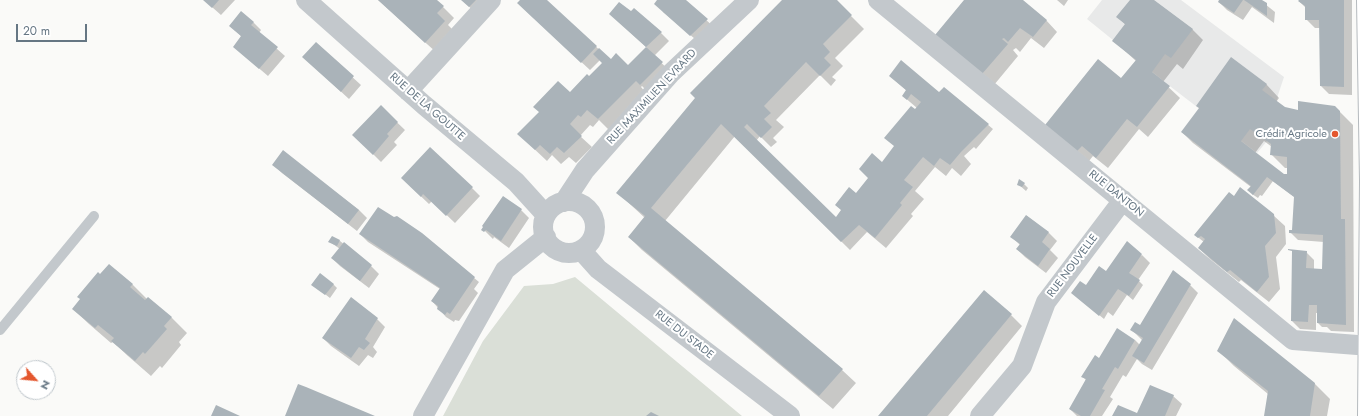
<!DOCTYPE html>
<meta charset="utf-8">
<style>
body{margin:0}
#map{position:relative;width:1371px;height:416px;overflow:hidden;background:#fafaf8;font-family:Jost,sans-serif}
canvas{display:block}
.north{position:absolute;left:16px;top:360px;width:40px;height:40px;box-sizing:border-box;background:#fff;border:1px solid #c1c8cd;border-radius:50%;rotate:117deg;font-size:11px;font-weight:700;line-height:16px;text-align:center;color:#657683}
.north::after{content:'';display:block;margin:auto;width:14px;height:18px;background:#e4572e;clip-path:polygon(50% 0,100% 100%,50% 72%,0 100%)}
.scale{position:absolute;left:16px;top:24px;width:71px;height:18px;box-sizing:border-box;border:2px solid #657683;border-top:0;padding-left:5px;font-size:12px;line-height:14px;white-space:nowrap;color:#657683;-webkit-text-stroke:3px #fff;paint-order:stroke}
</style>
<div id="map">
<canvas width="1371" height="416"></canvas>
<div class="north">N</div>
<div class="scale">20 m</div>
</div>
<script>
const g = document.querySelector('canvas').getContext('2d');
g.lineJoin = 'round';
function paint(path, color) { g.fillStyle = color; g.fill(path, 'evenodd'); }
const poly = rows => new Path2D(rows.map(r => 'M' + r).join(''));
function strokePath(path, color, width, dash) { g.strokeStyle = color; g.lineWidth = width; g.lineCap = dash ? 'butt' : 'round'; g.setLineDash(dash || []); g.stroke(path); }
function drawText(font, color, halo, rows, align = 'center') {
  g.font = font + ' Jost,sans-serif'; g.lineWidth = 4; g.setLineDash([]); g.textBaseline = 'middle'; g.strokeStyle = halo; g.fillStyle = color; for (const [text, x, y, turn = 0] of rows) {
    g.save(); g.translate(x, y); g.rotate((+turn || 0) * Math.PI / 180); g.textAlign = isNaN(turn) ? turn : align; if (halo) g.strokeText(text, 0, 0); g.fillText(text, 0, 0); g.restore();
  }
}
paint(poly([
 [1102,0,1181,0,1284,77,1278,95,1272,135,1257,153,1171,87,1087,19]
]), '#e8e9e9');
paint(poly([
 [575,277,742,416,443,416,483,341,524,286,553,284]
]), '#dadfd7');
paint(poly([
 [204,0,235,0,221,15],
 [378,0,436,0,454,18,448,25,456,33,437,53],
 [462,0,491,0,478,15],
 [521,0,545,0,616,65,628,66,647,48,619,22,661,33,669,41,654,56,670,71,649,93,642,86,641,87,646,93,609,130,599,120,593,127,590,125,580,136,592,147,576,163,569,157,561,164,552,155,547,161,530,145,570,93,589,77,603,63,600,60,590,70,526,11],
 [659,0,684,0,715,28,695,39,663,12],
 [783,0,835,0,864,29,835,58,843,66,832,77,836,80,831,86,820,75,776,120,784,127,773,138,777,142,771,147,760,136,756,141,836,219,908,132,917,108,903,96,907,91,890,76,939,94,944,88,993,129,976,149,974,147,964,156,971,164,961,176,952,168,946,176,935,167,915,191,924,199,911,214,913,216,886,248,867,232,850,250,735,136,665,221,842,370,856,383,833,409,642,250,629,237,645,218,618,193],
 [965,0,1021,0,1046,20,1057,32,1044,48,1031,38,1020,52,1016,48,1013,50,1018,56,994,85,948,47],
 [1057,0,1068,0,1064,6],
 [1131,0,1153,0,1192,29,1203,40,1183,69,1177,64,1163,82,1180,98,1148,137,1139,129,1108,168,1093,156,1089,161,1057,136,1121,80,1136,61,1114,41,1126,25,1118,17],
 [1220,0,1260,0,1275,12,1274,23,1252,7,1243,20,1227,10,1219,2],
 [1300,0,1352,0,1352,95,1329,94,1321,86,1320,28,1315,28,1306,19,1306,8,1299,1],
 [253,22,261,30,259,33,285,56,268,76,234,47,242,37,230,26],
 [316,44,361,85,349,99,312,65],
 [1266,84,1279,98,1276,102,1285,108,1299,111,1335,107,1353,125,1354,332,1331,331,1327,327,1322,327,1318,323,1318,313,1316,313,1316,330,1300,329,1292,321,1306,252,1314,260,1314,269,1323,270,1324,242,1298,240,1290,232,1293,230,1295,202,1291,177,1293,196,1273,181,1262,196,1260,195,1258,198,1252,194,1251,187,1193,143,1182,132],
 [1264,141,1272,147,1271,154,1285,168,1288,168,1288,178,1255,153],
 [381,107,405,130,394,142,397,145,381,162,354,135],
 [283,152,359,210,367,218,357,231,282,173,274,165],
 [1018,184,1024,184,1028,188,1026,191],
 [410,186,472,188,480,196,455,223,432,201,429,204],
 [1234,197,1273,215,1285,226,1286,244,1276,257,1280,289,1269,302,1241,280,1239,282,1210,259,1199,248,1204,242,1195,235],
 [521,210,529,218,509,248,494,237,493,239,483,229],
 [1027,216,1049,233,1057,241,1050,250,1058,258,1046,273,1025,257,1017,249,1020,245,1012,237],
 [360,234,445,254,479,282,474,289,478,293,459,321,455,320,454,322,446,317,432,301,440,289,368,242],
 [332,237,340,241,371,266,379,274,369,288,340,266,332,258,340,249,330,242],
 [1142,255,1150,263,1138,280,1143,285,1133,300,1127,295,1113,316,1108,312,1104,319,1077,297,1086,286,1106,272],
 [100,275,132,284,147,299,148,298,172,318,187,333,179,342,181,345,162,368,160,366,151,376,128,356,113,342,111,343,89,324,73,309],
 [333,284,337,288,330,298,317,288],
 [1190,285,1198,293,1152,370,1142,364,1137,359,1126,377,1123,375,1110,397,1113,399,1102,416,1077,416,1070,409,1086,380,1083,377,1100,359,1135,340,1140,345,1142,340,1132,330,1141,326],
 [1011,315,1022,326,948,416,880,416],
 [377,319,385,327,373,347,377,352,373,358,368,355,359,366,331,346,323,338],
 [1219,351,1314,383,1330,399,1327,416,1265,416,1268,394,1234,366],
 [1173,396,1182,404,1176,416,1113,416,1138,414]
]), '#0003');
paint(poly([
 [203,0,219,0,212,8],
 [378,0,437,0,444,6,437,13,445,21,425,43],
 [461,0,476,0,469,7],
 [520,0,547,0,597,46,581,63,517,3],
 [657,0,686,0,708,19,690,36,654,4],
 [782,0,837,0,852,15,823,44,830,52,824,58,831,65,820,76,806,62,764,106,771,113,764,119,772,127,761,138,747,124,744,127,836,217,841,210,835,205,849,187,856,193,868,178,859,169,872,153,882,162,894,146,884,138,911,106,915,109,921,102,911,94,907,100,902,96,906,90,889,76,901,60,939,92,944,87,989,124,961,152,950,165,940,158,934,166,923,157,904,180,913,187,900,203,902,205,875,238,859,225,841,242,721,124,651,208,843,369,819,396,628,237,645,216,616,193,695,98,690,93],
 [964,0,1023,0,1047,20,1033,37,1020,28,1008,42,1004,38,1002,39,1008,44,982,74,935,35],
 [1130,0,1154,0,1193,29,1171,58,1165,54,1152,72,1170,86,1137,127,1127,119,1096,158,1082,146,1077,151,1045,125,1098,59,1121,78,1136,60,1112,41,1125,24,1116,17],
 [1219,0,1243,0,1234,13,1218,2],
 [1244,0,1262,0,1267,3,1267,16],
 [1299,0,1344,0,1344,87,1320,86,1319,20,1305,20,1305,6,1298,1],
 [619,2,631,11,634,8,662,32,646,47,609,14],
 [241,11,254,22,251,25,278,47,259,69,233,47,241,36,229,26],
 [316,42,354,76,341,92,302,57],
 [646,47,663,62,640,85,636,81,598,119,587,110,581,117,578,115,570,124,582,136,564,153,557,147,550,154,540,145,535,150,517,134,539,112,533,107,558,81,570,92,587,74,589,76,602,63,593,54,599,48,611,59,616,53,628,65],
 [1231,57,1267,84,1262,90,1285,107,1298,110,1298,101,1335,106,1340,111,1341,219,1345,219,1346,325,1317,323,1317,305,1309,305,1308,322,1291,321,1292,251,1288,250,1288,249,1307,251,1306,268,1322,269,1323,235,1289,233,1289,230,1292,230,1294,197,1267,177,1253,195,1247,190,1251,186,1181,132,1199,108,1196,106],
 [1250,129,1271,144,1270,155,1287,157,1287,174,1284,174,1241,141],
 [381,105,398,122,387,134,389,136,373,155,352,135],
 [430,147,473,187,446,216,423,194,421,197,401,178],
 [283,150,359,210,348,224,272,165],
 [1019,179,1025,183,1022,187,1017,185],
 [1240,187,1274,214,1276,233,1265,246,1269,277,1257,292,1230,270,1227,272,1198,248,1205,239,1201,236,1198,238,1194,235,1229,192,1234,196],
 [503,196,522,209,501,241,486,230,484,232,481,230,483,227,482,226],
 [378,207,394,217,397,216,422,233,475,277,450,314,447,312,445,315,437,309,438,306,431,301,440,288,359,234],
 [1026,215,1049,232,1042,242,1050,249,1038,266,1016,249,1020,244,1010,237],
 [332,236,340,240,337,246,328,242],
 [1127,241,1142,254,1129,273,1140,280,1129,296,1118,289,1099,316,1071,293,1080,281,1086,285,1099,266,1106,271],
 [344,242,372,265,360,281,331,258],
 [109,264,133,284,130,287,145,300,148,297,172,317,164,326,167,329,145,354,143,352,135,361,111,341,114,338,98,325,95,328,72,309,80,299,77,297,98,272,100,274],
 [1173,270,1191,284,1144,363,1132,356,1143,338,1130,330,1135,322,1140,325],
 [320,273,334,284,325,295,311,285],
 [984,290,1012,314,927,416,878,416],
 [351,297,378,318,365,339,370,343,364,350,359,347,351,358,322,338],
 [1234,318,1315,383,1310,416,1264,416,1268,391,1217,351],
 [1117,328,1135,340,1118,369,1115,367,1102,389,1105,390,1090,416,1081,416,1069,409,1086,379,1081,377,1095,355,1099,358],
 [298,384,306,387,375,416,285,416],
 [1150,385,1174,395,1165,416,1112,416,1118,405,1137,413],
 [216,405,240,416,211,416],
 [651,412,659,416,646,416]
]), '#aab3b9');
const primary = poly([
 [1368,0,1371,181,1369,416]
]);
strokePath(primary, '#b5babe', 24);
strokePath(poly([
 [0,330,94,216]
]), '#c3c8cc', 10);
strokePath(poly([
 [306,0,424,105,516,182,546,215],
 [878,0,1293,340,1370,346],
 [408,91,491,0],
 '543 227a26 26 0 1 1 52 0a26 26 0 1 1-52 0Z',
 [564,202,585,170,670,74,749,0],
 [581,250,598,269,790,416],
 [423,416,505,270,546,237],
 [980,416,1022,366,1046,302,1123,200]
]), '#c3c8cc', 20);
strokePath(primary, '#fff', 22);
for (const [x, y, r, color] of [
 [1335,134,4,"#e4572e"]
]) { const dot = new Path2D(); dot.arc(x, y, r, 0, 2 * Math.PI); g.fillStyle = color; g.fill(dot); strokePath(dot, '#fff', 1.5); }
drawText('11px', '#657683', '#fff', [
 ["RUE MAXIMILIEN EVRARD",652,97,-47],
 ["RUE DE LA GOUTTE",427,107,41],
 ["RUE DANTON",1116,194,39],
 ["RUE NOUVELLE",1073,266,-53],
 ["RUE DU STADE",684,335,38]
]);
drawText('11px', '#657683', '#fff', [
 ["Crédit Agricole",1327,134]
], 'right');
</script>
